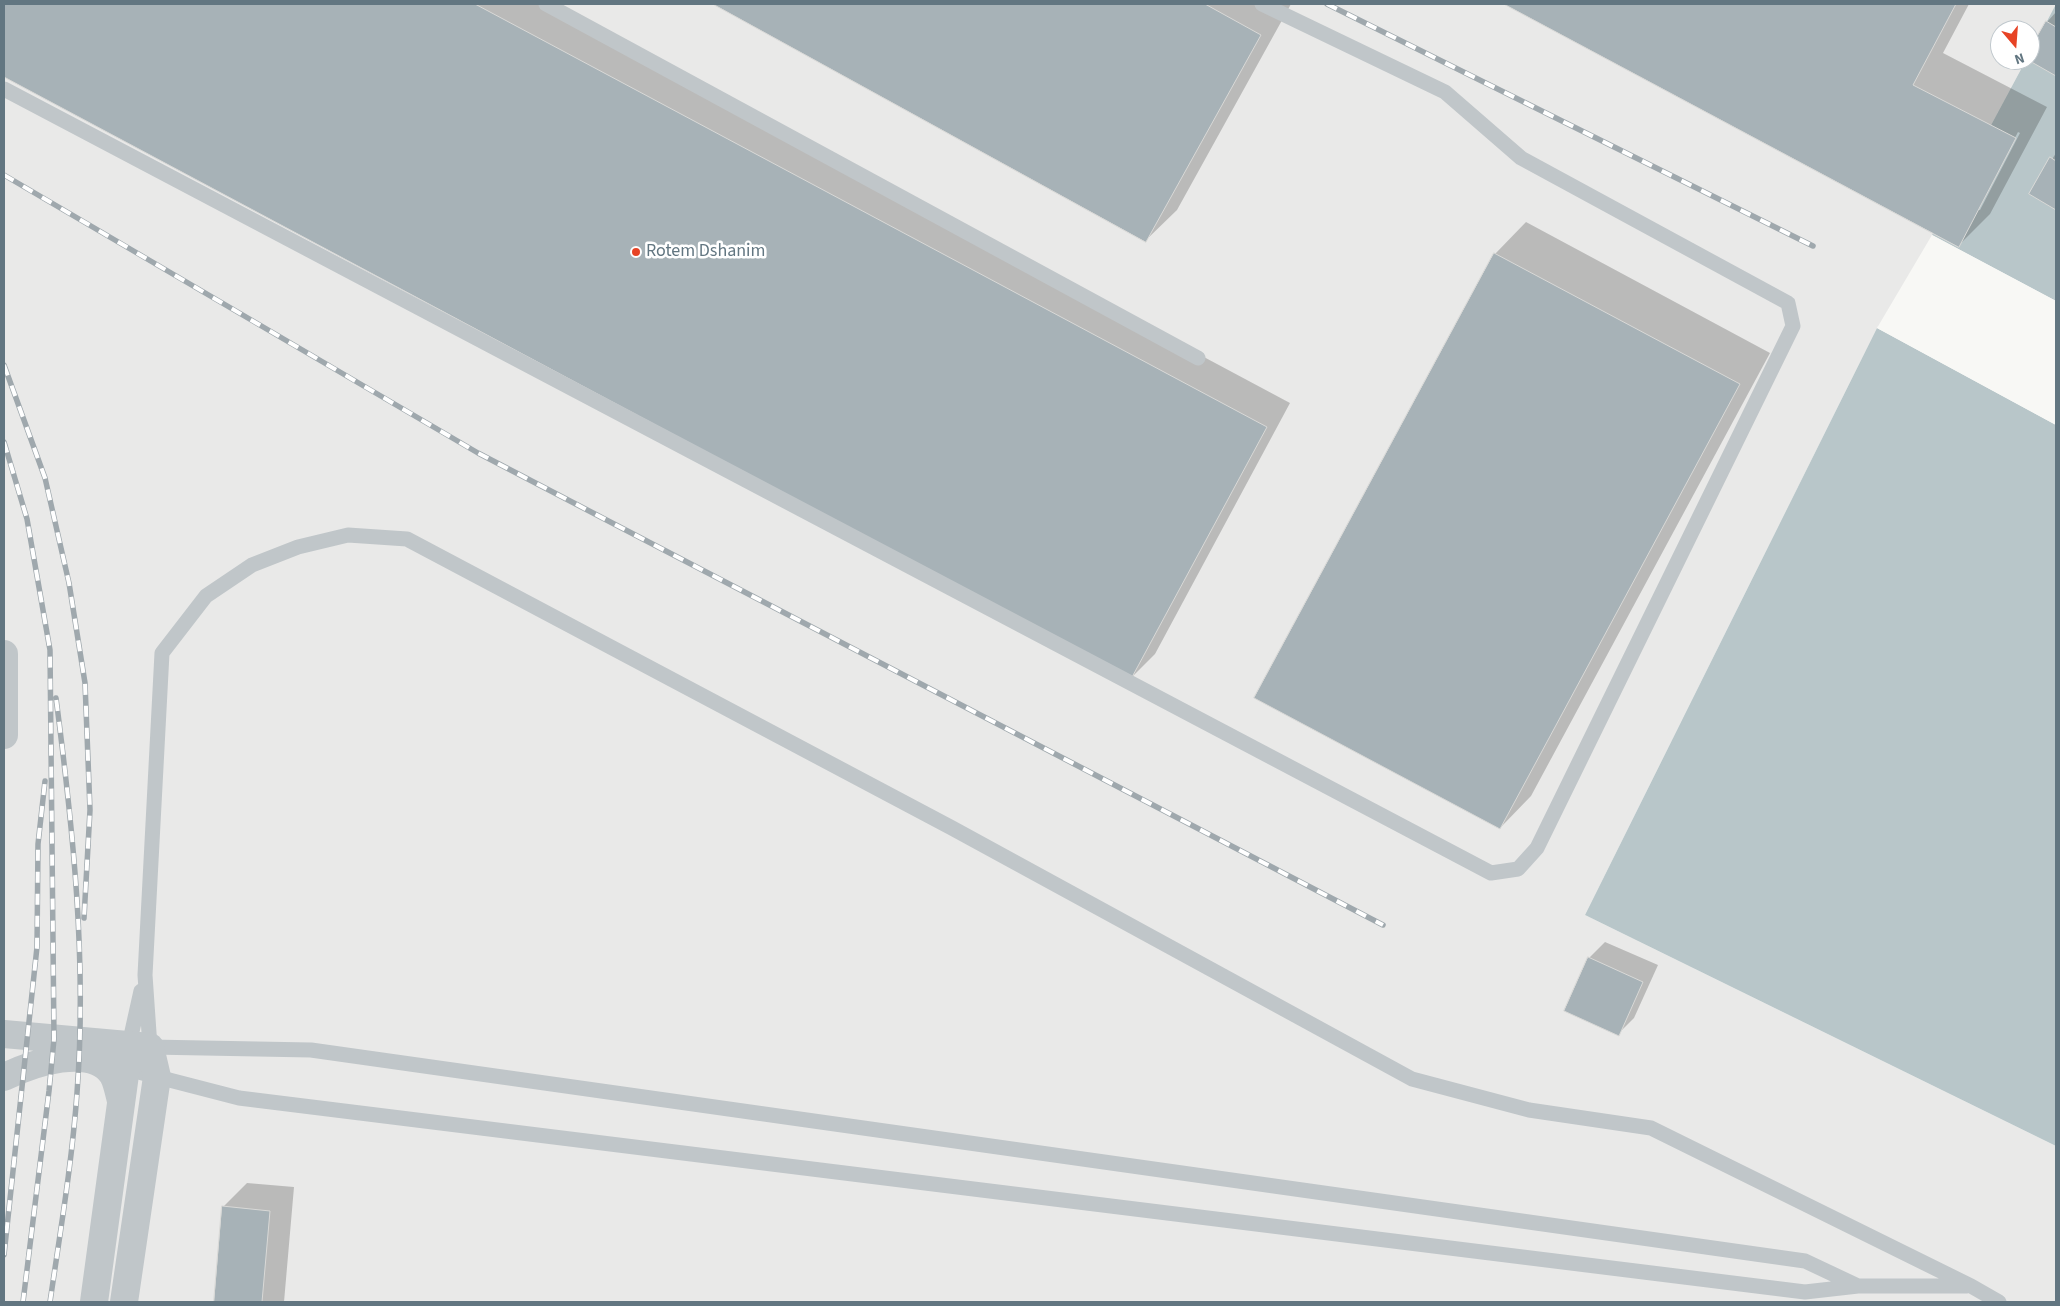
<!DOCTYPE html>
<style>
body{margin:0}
#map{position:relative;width:2060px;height:1306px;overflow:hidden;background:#f8f8f5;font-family:"Source Sans 3",sans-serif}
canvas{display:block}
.frame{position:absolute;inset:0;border:5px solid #627681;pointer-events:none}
.north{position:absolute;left:1990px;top:20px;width:50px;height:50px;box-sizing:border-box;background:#fff;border:1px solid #c0c8cd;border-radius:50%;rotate:162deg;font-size:14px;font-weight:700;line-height:20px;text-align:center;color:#627681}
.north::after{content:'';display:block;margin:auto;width:18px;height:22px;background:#e74325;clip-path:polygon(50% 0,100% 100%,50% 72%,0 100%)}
</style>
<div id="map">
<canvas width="2060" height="1306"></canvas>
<div class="frame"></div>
<div class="north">N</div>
</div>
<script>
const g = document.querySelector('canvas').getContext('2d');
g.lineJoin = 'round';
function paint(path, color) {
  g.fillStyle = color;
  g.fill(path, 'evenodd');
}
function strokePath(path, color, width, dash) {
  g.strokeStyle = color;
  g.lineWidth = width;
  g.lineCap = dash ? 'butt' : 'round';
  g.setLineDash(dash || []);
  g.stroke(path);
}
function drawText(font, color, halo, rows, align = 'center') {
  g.font = font + ' "Source Sans 3",sans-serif';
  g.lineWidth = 5;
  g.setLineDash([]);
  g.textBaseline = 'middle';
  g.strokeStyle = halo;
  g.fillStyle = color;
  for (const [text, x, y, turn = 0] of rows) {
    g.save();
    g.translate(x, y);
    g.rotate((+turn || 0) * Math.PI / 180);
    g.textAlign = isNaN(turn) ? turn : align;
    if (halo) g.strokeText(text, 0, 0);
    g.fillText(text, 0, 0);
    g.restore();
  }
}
paint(new Path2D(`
 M4,4H2056L2030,52V30H2000V60H2026L1932,235L1877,328L1585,915L2056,1146V1302H4Z`), '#e9e9e8');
paint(new Path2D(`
 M2056,4V301L1932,235L2026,60H2030V53Z
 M1877,328L2056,425V1146L1585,915Z`), '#b8c6c9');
paint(new Path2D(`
 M1932,235L2056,301V303L1931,238Z
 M1878,326L2056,422V425L1877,328Z`), '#f8f8f5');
paint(new Path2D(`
 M4,4H543L1290,403L1155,654L1131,678L4,76Z
 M715,4H1291L1177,210L1145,241Z
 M1507,4H1969L1943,53L2047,107L1990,214L1959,245ZM2018,132L2020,133L1980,210H1977Z
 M2056,12V75L2030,59L2047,22Z
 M2056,153V208L2031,194Z
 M1526,222L1770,353L1531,796L1500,828L1495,254Z
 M1605,942L1658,965L1634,1018L1618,1034L1589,958Z
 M247,1183L294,1187L284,1302H215L223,1207Z`), '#0003');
const building = new Path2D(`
 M4,4H475L1267,427L1131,679L4,77Z
 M713,4H1205L1261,35L1146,242Z
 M1504,4H1956L1913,85L2016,138L1959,247Z
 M2046,21L2056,27V76L2028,60L2030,49Z
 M2050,157L2056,161V210L2029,194Z
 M1494,253L1740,384L1500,829L1254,698Z
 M1588,957L1643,982L1619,1036L1564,1011Z
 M222,1206L270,1211L262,1302H214Z`);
paint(building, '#a7b2b7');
strokePath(building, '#d9d9d7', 1);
strokePath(new Path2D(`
 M546,4L1198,358
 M4,89L1491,873L1518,869L1537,848L1793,326L1788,303L1521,158L1445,92L1262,4
 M129,1045L141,991
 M119,1067L239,1098L1805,1292L1858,1286H1967
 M1858,1286L1805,1261L311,1050L150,1047L145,975L162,653L206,596L252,565L298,547L348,535L407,539L952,828L1412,1079L1529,1110L1651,1128L1971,1286L1999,1302`), '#c0c6c9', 15);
strokePath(new Path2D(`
 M4,654V735
 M4,1034L150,1047L157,1077L124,1302
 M4,1077C31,1064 92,1042 113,1075C117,1082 119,1093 121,1101
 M94,1302L129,1045`), '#c0c6c9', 28);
const rail = new Path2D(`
 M1327,4L1813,246
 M4,175L478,453L1383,925
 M4,365L45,478L69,583L85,683L90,810L84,918
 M4,442L27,519L50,650L54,1039L49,1091L23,1302
 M4,1255L37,947L38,844L45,781
 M50,1302C60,1233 72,1163 77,1093C87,960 73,829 56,698`);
strokePath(rail, '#9fa8ad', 5.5);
strokePath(rail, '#fff', 4, [11]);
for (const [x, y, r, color] of [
 [636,252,5,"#e74325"]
]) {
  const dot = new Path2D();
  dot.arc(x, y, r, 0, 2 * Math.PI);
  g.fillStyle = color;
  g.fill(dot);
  strokePath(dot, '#fff', 2);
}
drawText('18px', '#627681', '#fff', [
 ["Rotem Dshanim",646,252]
], 'left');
</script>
